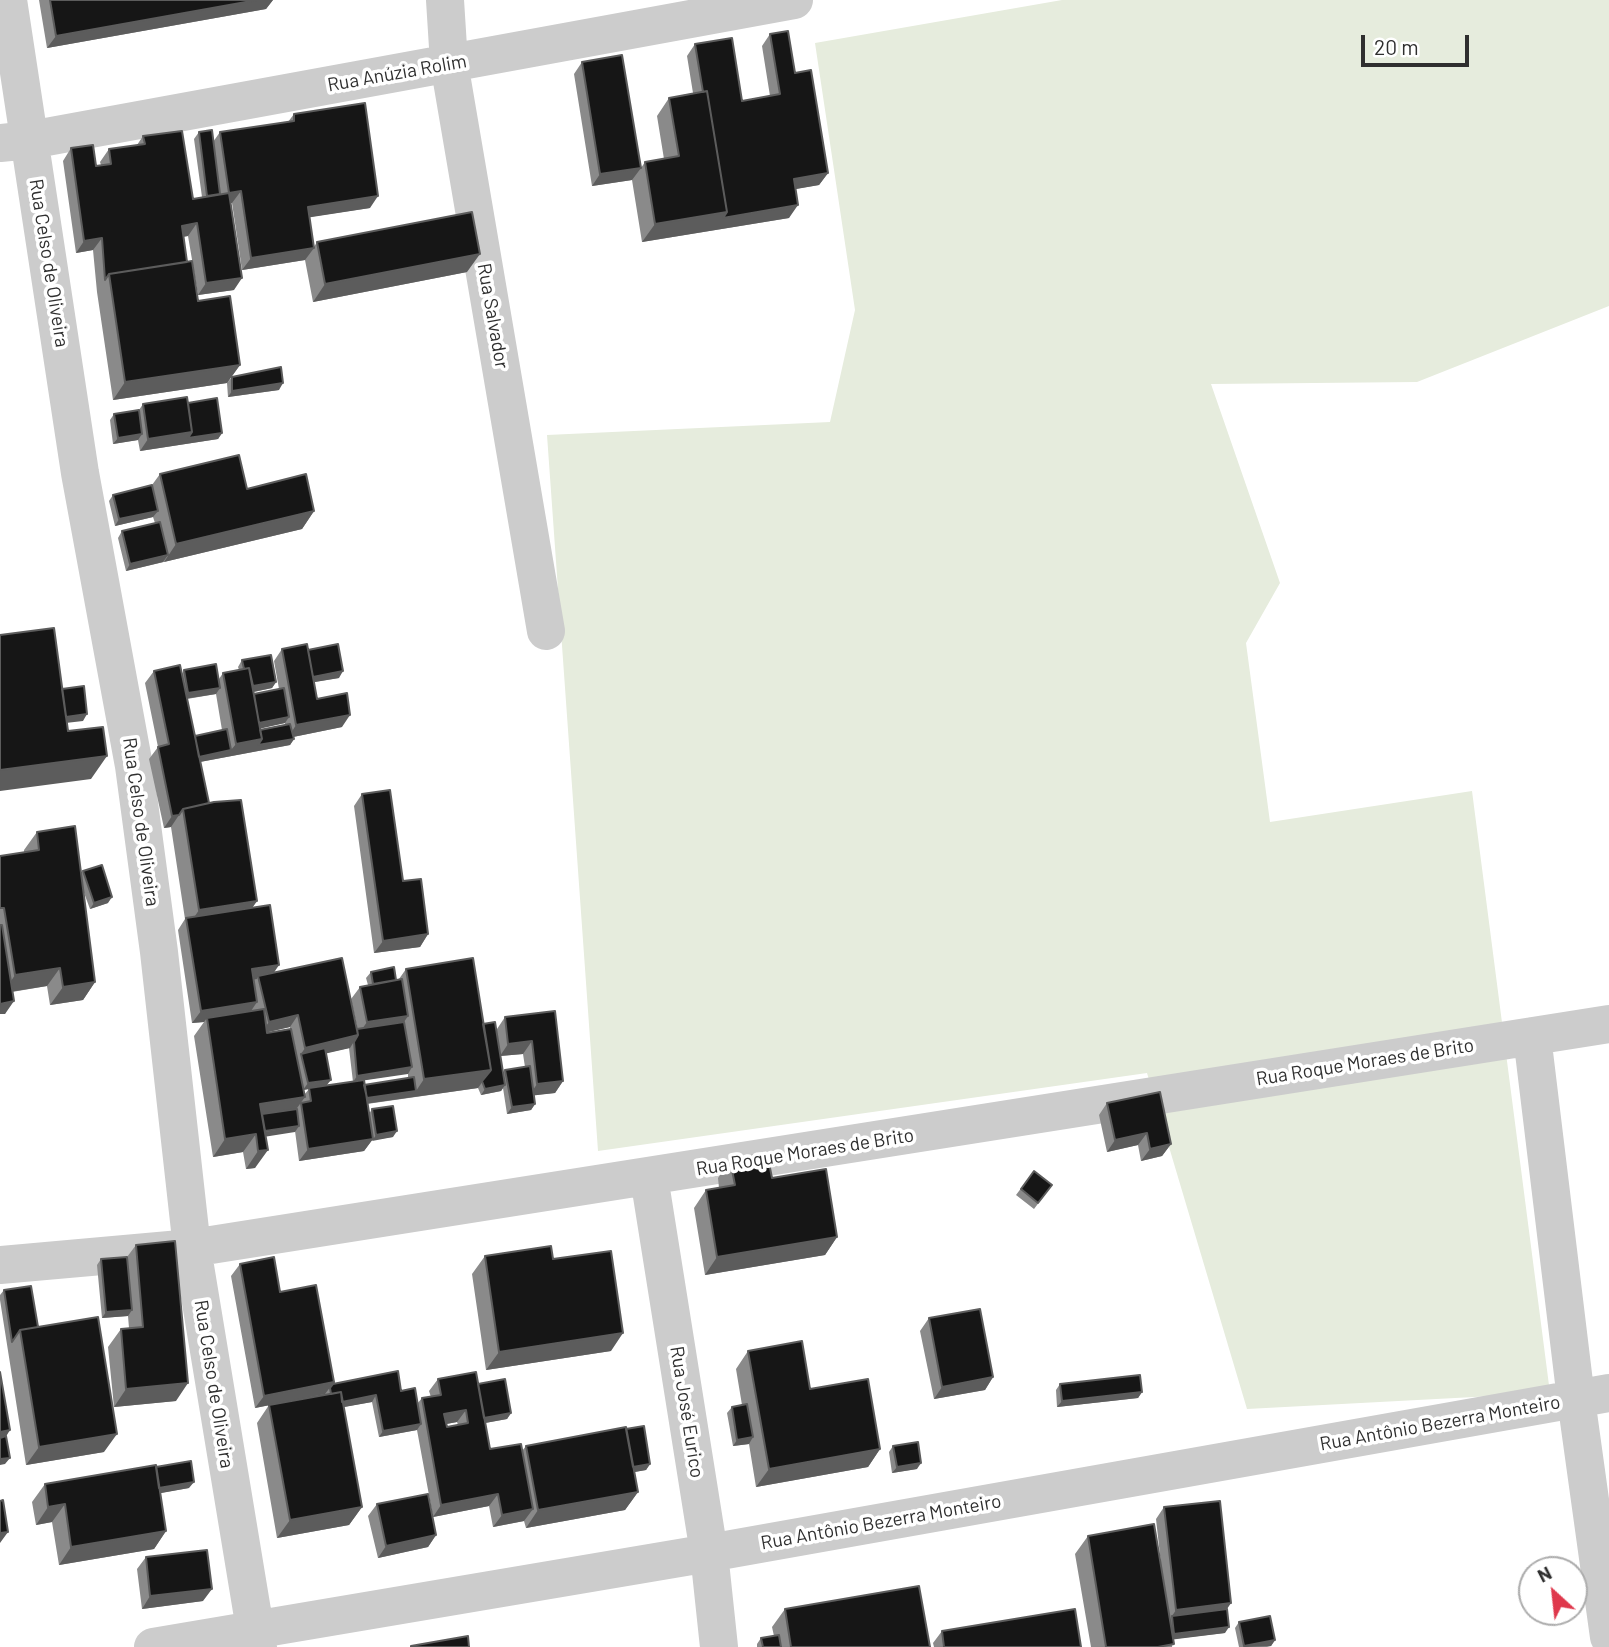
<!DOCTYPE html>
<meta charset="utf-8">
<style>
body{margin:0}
#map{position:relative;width:1609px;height:1647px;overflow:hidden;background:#fff;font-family:Barlow,sans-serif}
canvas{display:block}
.north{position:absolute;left:1518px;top:1556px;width:70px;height:70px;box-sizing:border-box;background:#fff;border:2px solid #acacac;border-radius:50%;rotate:333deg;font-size:19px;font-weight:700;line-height:28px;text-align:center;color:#2f2f2f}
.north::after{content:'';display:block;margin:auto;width:24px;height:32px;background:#df384c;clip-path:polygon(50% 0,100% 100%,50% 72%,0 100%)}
.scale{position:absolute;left:1361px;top:35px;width:108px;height:32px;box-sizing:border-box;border:4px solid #2f2f2f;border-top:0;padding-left:9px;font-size:21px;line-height:24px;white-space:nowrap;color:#2f2f2f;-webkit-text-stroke:5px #fff;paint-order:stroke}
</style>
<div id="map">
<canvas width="1609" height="1647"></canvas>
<div class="north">N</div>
<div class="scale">20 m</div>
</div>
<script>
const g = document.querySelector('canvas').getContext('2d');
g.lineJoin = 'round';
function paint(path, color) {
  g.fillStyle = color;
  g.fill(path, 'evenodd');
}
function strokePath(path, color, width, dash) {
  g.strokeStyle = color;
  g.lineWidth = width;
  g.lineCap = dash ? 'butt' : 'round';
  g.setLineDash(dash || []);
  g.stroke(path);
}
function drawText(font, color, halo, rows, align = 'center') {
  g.font = font + ' Barlow,sans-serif';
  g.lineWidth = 7;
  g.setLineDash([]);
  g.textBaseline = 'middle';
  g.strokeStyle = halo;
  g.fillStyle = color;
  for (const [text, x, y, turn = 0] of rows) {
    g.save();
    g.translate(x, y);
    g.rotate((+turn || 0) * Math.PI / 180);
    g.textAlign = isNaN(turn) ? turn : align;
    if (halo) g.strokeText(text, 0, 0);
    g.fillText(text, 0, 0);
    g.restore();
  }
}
paint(new Path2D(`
 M1062,0H1609V306L1417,382L1211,384L1280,583L1246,643L1270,822L1472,791L1550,1393L1247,1409L1147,1073L598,1151L547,435L830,422L855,310L815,43Z`), '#e6ecdd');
strokePath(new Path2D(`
 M8,0L80,473L134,766L159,952L192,1248L258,1647
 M445,0L449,63L546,631
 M0,143L30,140L794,0
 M1532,1036L1576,1399L1609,1637
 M649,1177L709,1553L719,1647
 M0,1265L192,1248L1609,1024
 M153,1647L709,1553L1609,1393`), '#ccc', 38);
paint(new Path2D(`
 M39,0H273L266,9L47,48Z
 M770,34L795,73L828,173L819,185L795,189L789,218L642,242L632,180L592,186L574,74L582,62L641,168L645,162L664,159L657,116L669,98L693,93L687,56L695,44L742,101L770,96L762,46Z
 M294,114L370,208L309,217L314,247L317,242L467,272L313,302L305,260L242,270L232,203H231L234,290L198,295L188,236L183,237L187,262L198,301L240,365L227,383L113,400L97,292L93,250L76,253L63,161L71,148L96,166L101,165L100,162L109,149L137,145L143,136L193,199L202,197L194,139L199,132L213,142L220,132L288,122Z
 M232,377L279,390L228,397L227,383Z
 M188,403L222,433L218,439L140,451L138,440L113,444L110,420L114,414L139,410L143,404Z
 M160,474L247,489L314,511L302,529L126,571L118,538L122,531L155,523L153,517L115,526L109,501L113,495L152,485Z
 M282,649L308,650L339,678L314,682L317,699L342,727L293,737L294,739L290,745L200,762L209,803L257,901L252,908L273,973L357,1027L351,999L360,987L368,985L366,978L371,972L396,980L399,979L406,969L483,1024L497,1029L505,1017L555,1011L563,1081L555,1093L534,1095L535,1104L531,1110L507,1114L503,1088L501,1091L481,1095L478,1088L367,1104L369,1114L372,1109L393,1137L372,1140L364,1151L299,1161L295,1131L266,1136L255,1168L246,1169L243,1152L213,1157L194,1036L204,1022L192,1023L178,930L185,919L171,827L164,828L149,759L158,747L145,683L154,671L182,674L184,670L219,679L223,673L239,670L238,667L242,660L276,682L272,688L254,692V694L279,689L274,661ZM216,694L222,730L195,736L187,699ZM285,723V725L260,730V728ZM290,1027V1029L267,1033V1032ZM349,1048L353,1082L327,1085L326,1053ZM523,1054L525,1067L505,1070L503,1073L500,1056ZM408,1073V1078L364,1085V1080ZM309,1089L304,1095L303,1090Z
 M362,794L428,934L420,947L374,953L354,806Z
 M37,832L81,874L83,871L108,903L90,909L83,890L95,982L83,1000L50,1005L47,986L12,992L5,1014H0V856L24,852V850Z
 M1107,1103L1171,1144L1162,1156L1141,1161L1138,1145L1107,1152L1099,1115Z
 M730,1160L772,1178L837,1237L825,1255L705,1275L694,1208L706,1190L719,1188L718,1178Z
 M1034,1171L1052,1185L1034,1209L1016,1195Z
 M136,1245L176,1401L114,1407L108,1347L121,1329L129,1328L128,1316L102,1318L97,1265L101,1259L127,1257Z
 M485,1256L553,1259L611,1351L486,1370L472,1274Z
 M240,1264L333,1384L401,1391L417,1404L422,1398L431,1397L429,1391L438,1379L478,1384L511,1413L507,1419L485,1423L490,1449L522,1451L526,1446L626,1429L650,1464L646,1470L634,1472L638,1492L625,1510L526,1528L524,1521L493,1527L489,1506L433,1517L417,1430L379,1437L372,1402L343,1407L362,1507L349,1525L277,1538L257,1423L269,1405L325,1394L255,1408L231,1276ZM457,1422L458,1425L447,1427L446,1424Z
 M4,1290L38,1327L104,1452L26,1465L0,1300V1295Z
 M929,1318L993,1377L985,1390L934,1399L920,1331Z
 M748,1351L810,1389L880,1449L868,1467L756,1487L749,1444L733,1446L727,1413L732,1407L742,1405L736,1369Z
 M1060,1384L1142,1392L1138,1398L1057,1407L1056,1390Z
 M893,1446L917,1469L892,1473L889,1452Z
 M156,1467L189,1488L160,1493L166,1531L154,1549L59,1565L52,1522L36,1525L32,1502L45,1484Z
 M377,1504L436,1535L428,1547L378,1558L368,1516Z
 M1164,1507L1227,1609L1225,1633L1173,1639L1172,1647H1091L1075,1554L1088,1536L1162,1573L1156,1519Z
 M146,1557L203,1601L142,1609L137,1569Z
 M785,1609L930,1647H757V1644L761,1638L774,1636L772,1627Z
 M1239,1622L1275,1640L1271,1646L1267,1647H1239L1235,1628Z
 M942,1631L1081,1647H934L933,1643Z`), '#8a8a8a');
paint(new Path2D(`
 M257,0H273L266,9L47,48L56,36Z
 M641,168L632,180L592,186L600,174Z
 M828,173L819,185L785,191L794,179Z
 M241,191L232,203L221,205L229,193Z
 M378,196L370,208L299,219L308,207Z
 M798,205L789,218L642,242L655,224L727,212Z
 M197,223L188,236L173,238L182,226Z
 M102,238L93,250L76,253L84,241Z
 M314,248L305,260L242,270L251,258Z
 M480,254L467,272L313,302L325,284Z
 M242,278L234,290L198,295L206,283Z
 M240,365L227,383L113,400L125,382Z
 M283,383L279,390L228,397L232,391Z
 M192,432L222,433L218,439L140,451L148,439Z
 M142,434L138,440L113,444L118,438Z
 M158,511L153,517L115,526L119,519Z
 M314,511L302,529L164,562L176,544Z
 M168,555L163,562L126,571L130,564Z
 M343,671L339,678L303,684L308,678Z
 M276,682L272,688L243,694L247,687Z
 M220,688L216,694L184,699L188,693Z
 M87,714L83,721L48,725L52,719Z
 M350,715L342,727L288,738L296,725Z
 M289,717L285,723L250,731L254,724Z
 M262,739H294L290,745L189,764L194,758L231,750L236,744Z
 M107,756L91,779L0,791V770Z
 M179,815L171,827L164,828L172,816Z
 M112,897L108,903L90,909L94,903Z
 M257,901L244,919L187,928L199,910Z
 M428,934L420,947L374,953L383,941Z
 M279,965L271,977L258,976L257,979L244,981L252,969Z
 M60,968L47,986L3,993L15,975Z
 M95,982L83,1000L50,1005L63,987Z
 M14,1001L5,1014H0V1004Z
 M257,1002L249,1014L207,1018L204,1022L192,1023L201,1011Z
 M298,1015L290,1027L260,1034L269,1022Z
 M408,1016L400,1028L358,1035L367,1022Z
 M358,1035L350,1048L302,1059L301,1054L305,1048Z
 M532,1041L523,1054L500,1056L508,1044Z
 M412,1067L408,1074L353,1082L357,1076Z
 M491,1070L478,1088L357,1105L361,1099L416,1091L424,1079Z
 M331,1080L326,1086L303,1090L308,1083Z
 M563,1081L555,1093L529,1096L537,1084Z
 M505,1085L501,1091L481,1095L485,1089Z
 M305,1097L292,1115L253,1121L260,1104Z
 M535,1104L531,1110L507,1114L512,1107Z
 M299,1126L295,1132L257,1138L256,1134L243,1152L213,1157L225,1139Z
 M397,1131L393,1137L372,1141L376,1135Z
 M1147,1133L1138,1145L1107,1152L1115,1140Z
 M373,1139L364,1151L299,1161L308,1149Z
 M1171,1144L1162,1156L1141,1161L1150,1149Z
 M268,1150L255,1168L246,1169L258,1151Z
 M837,1237L825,1255L705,1275L717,1257Z
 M132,1310L128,1316L102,1318L106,1312Z
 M623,1333L611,1351L486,1370L499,1352Z
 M993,1377L985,1390L934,1399L942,1387Z
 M334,1382L325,1394L255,1408L264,1396Z
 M188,1383L176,1401L114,1407L126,1389Z
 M1142,1392L1138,1398L1057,1407L1062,1401Z
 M376,1395L372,1402L328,1410L332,1404Z
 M466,1410L457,1422L436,1426L444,1414Z
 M511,1413L507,1419L474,1425L479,1419Z
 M421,1424L417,1430L379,1437L383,1431Z
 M10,1430L2,1443H0V1432Z
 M117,1434L104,1452L26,1465L39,1447Z
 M753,1437L749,1444L733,1446L737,1440Z
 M880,1449L868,1467L756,1487L769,1469Z
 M10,1458L5,1464L0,1465V1459Z
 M921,1463L917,1469L892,1473L897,1467Z
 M650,1464L646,1470L618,1475L623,1469Z
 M194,1482L189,1488L145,1496L150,1489Z
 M638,1492L625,1510L526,1528L538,1510Z
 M498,1494L489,1506L433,1517L441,1505Z
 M65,1504L52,1522L36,1525L48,1507Z
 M362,1507L349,1525L277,1538L290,1520Z
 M533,1509L524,1521L493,1527L502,1515Z
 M166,1531L154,1549L59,1565L71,1547Z
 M8,1532L0,1543V1533Z
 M436,1535L428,1547L378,1558L386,1546Z
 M212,1589L203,1601L142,1609L150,1596Z
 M1231,1603L1223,1615L1172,1616L1176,1610Z
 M1229,1627L1225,1633L1169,1640L1174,1634Z
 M1275,1640L1271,1646L1244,1647V1646Z`), '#5c5c5c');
const building = new Path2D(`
 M50,0H257L56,36Z
 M788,31L795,73L811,70L828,173L794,179L798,205L723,218L727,212L707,91L703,92L695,44L732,38L742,101L780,94L770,34Z
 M622,55L641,168L600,174L582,62Z
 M707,91L727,212L655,224L645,162L679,156L669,98Z
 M365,103L378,196L308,207L314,248L251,258L241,191L229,193L242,278L206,283L197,223L182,226L187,262L109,274L105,280L102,238L84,241L71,148L93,145L96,166L111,164L109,149L145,144L143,136L182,131L193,199L229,193L220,132L294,121V114Z
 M212,130L220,194L207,196L199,132Z
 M472,212L480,254L325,284L317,242Z
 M192,261L198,301L230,296L240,365L125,382L109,274Z
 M281,367L283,383L232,391V377Z
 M187,397L192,432L148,439L143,404Z
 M217,398L222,433L188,438L192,432L188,403Z
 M139,410L142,434L118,438L114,414Z
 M239,455L247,489L306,474L314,511L176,544L160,474Z
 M152,485L158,511L119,519L113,495Z
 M160,522L168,555L130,564L122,531Z
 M54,628L68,731L103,727L107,756L0,770V635Z
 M307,644L317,699L347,693L350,715L296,725L282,649Z
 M338,644L343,671L313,677L308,650Z
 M271,655L276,682L253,686L249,668L244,669L242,660Z
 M216,664L220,688L188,693L184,670Z
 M180,665L209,803L183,809L179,815L172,816L158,747L169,744L154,671Z
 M249,668L262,739L236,744L223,673Z
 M84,686L87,714L66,717L62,689Z
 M284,688L289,717L259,723L254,694Z
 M290,724L294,739L258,745L262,739L260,730Z
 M227,729L231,750L199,757L195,736Z
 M390,790L403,881L421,879L428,934L383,941L362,794Z
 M241,800L257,901L199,910L183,809L214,802Z
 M75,826L95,982L63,987L60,968L15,975L4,908H0V856L39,850L37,832Z
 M102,865L112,897L94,903L83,871Z
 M270,905L279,965L252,969L257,1002L201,1011L186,918Z
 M0,925H2L14,1001L0,1004Z
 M342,958L358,1035L305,1048L298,1015L269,1022L258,976Z
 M473,958L491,1070L424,1079L406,969Z
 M394,967L396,980L373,984L371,972Z
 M402,979L408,1016L367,1022L360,987Z
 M264,1009L267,1033L291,1029L305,1097L260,1104L268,1150L258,1151L256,1134L225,1139L207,1018Z
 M555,1011L563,1081L537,1084L532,1041L508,1044L505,1017Z
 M404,1022L412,1067L357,1076L354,1042L358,1035L357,1029Z
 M495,1022L505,1085L485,1089L482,1081L491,1070L483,1024Z
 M325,1048L331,1080L308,1083L301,1054Z
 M530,1066L535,1104L512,1107L505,1070Z
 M414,1077L416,1091L367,1098L364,1085Z
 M364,1080L373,1139L308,1149L301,1103L311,1101L309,1088Z
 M1160,1092L1171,1144L1150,1149L1147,1133L1115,1140L1107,1103Z
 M393,1106L397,1131L376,1135L372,1109Z
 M297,1109L299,1126L265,1131L262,1114Z
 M767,1153L772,1178L826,1169L837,1237L717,1257L706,1190L735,1185L730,1160Z
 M1034,1171L1052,1185L1038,1203L1021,1189Z
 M175,1241L188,1383L126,1389L121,1329L143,1327L136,1245Z
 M551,1246L553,1259L611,1251L623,1333L499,1352L485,1256Z
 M127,1257L132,1310L106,1312L101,1259Z
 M274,1257L280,1292L316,1285L334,1382L264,1396L240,1264Z
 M31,1286L38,1327L20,1330L12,1342L4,1290Z
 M980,1309L993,1377L942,1387L929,1318Z
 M98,1317L117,1434L39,1447L20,1330Z
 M802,1341L810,1389L868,1379L880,1449L769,1469L748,1351Z
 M398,1371L401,1391L415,1388L421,1424L383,1431L376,1395L342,1402L341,1392L331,1394L330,1388L333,1384Z
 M0,1372L10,1430L0,1432Z
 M476,1372L490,1449L521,1444L533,1509L502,1515L498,1494L441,1505L422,1398L441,1395L438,1379ZM466,1410L468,1423L447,1427L444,1414Z
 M1140,1375L1142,1392L1062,1401L1060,1384Z
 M505,1379L511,1413L484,1418L478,1384Z
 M341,1392L362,1507L290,1520L269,1405Z
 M747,1404L753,1437L737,1440L732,1407Z
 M644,1426L650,1464L633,1467L626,1429Z
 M626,1427L638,1492L538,1510L526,1446Z
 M6,1436L10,1458L0,1459V1438Z
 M918,1442L921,1463L897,1467L893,1446Z
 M191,1461L194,1482L159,1488L156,1467Z
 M156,1465L166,1531L71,1547L65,1504L48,1507L45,1484Z
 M428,1494L436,1535L386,1546L377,1504Z
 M3,1500L8,1532L0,1533V1501Z
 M1220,1501L1231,1603L1176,1610L1164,1507Z
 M1154,1524L1174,1644L1158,1647H1106L1088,1536Z
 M207,1550L212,1589L150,1596L146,1557Z
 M919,1586L930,1647H791L785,1609Z
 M1075,1609L1081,1647H944L942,1631Z
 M1227,1609L1229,1627L1174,1634L1172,1616Z
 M1270,1616L1275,1640L1244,1646L1239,1622Z
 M779,1635L781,1647H763L761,1638Z
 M468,1636L469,1647H411V1646Z`);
paint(building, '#161616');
strokePath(building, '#5c5c5c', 2);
drawText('19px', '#2f2f2f', '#fff', [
 ["Rua Anúzia Rolim",397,73,-10],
 ["Rua Celso de Oliveira",49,263,81],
 ["Rua Salvador",493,316,80],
 ["Rua Celso de Oliveira",141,822,82],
 ["Rua Roque Moraes de Brito",1365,1062,-9],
 ["Rua Roque Moraes de Brito",805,1152,-9],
 ["Rua Celso de Oliveira",214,1384,81],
 ["Rua José Eurico",687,1412,81],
 ["Rua Antônio Bezerra Monteiro",1440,1423,-10],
 ["Rua Antônio Bezerra Monteiro",881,1522,-10]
]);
</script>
